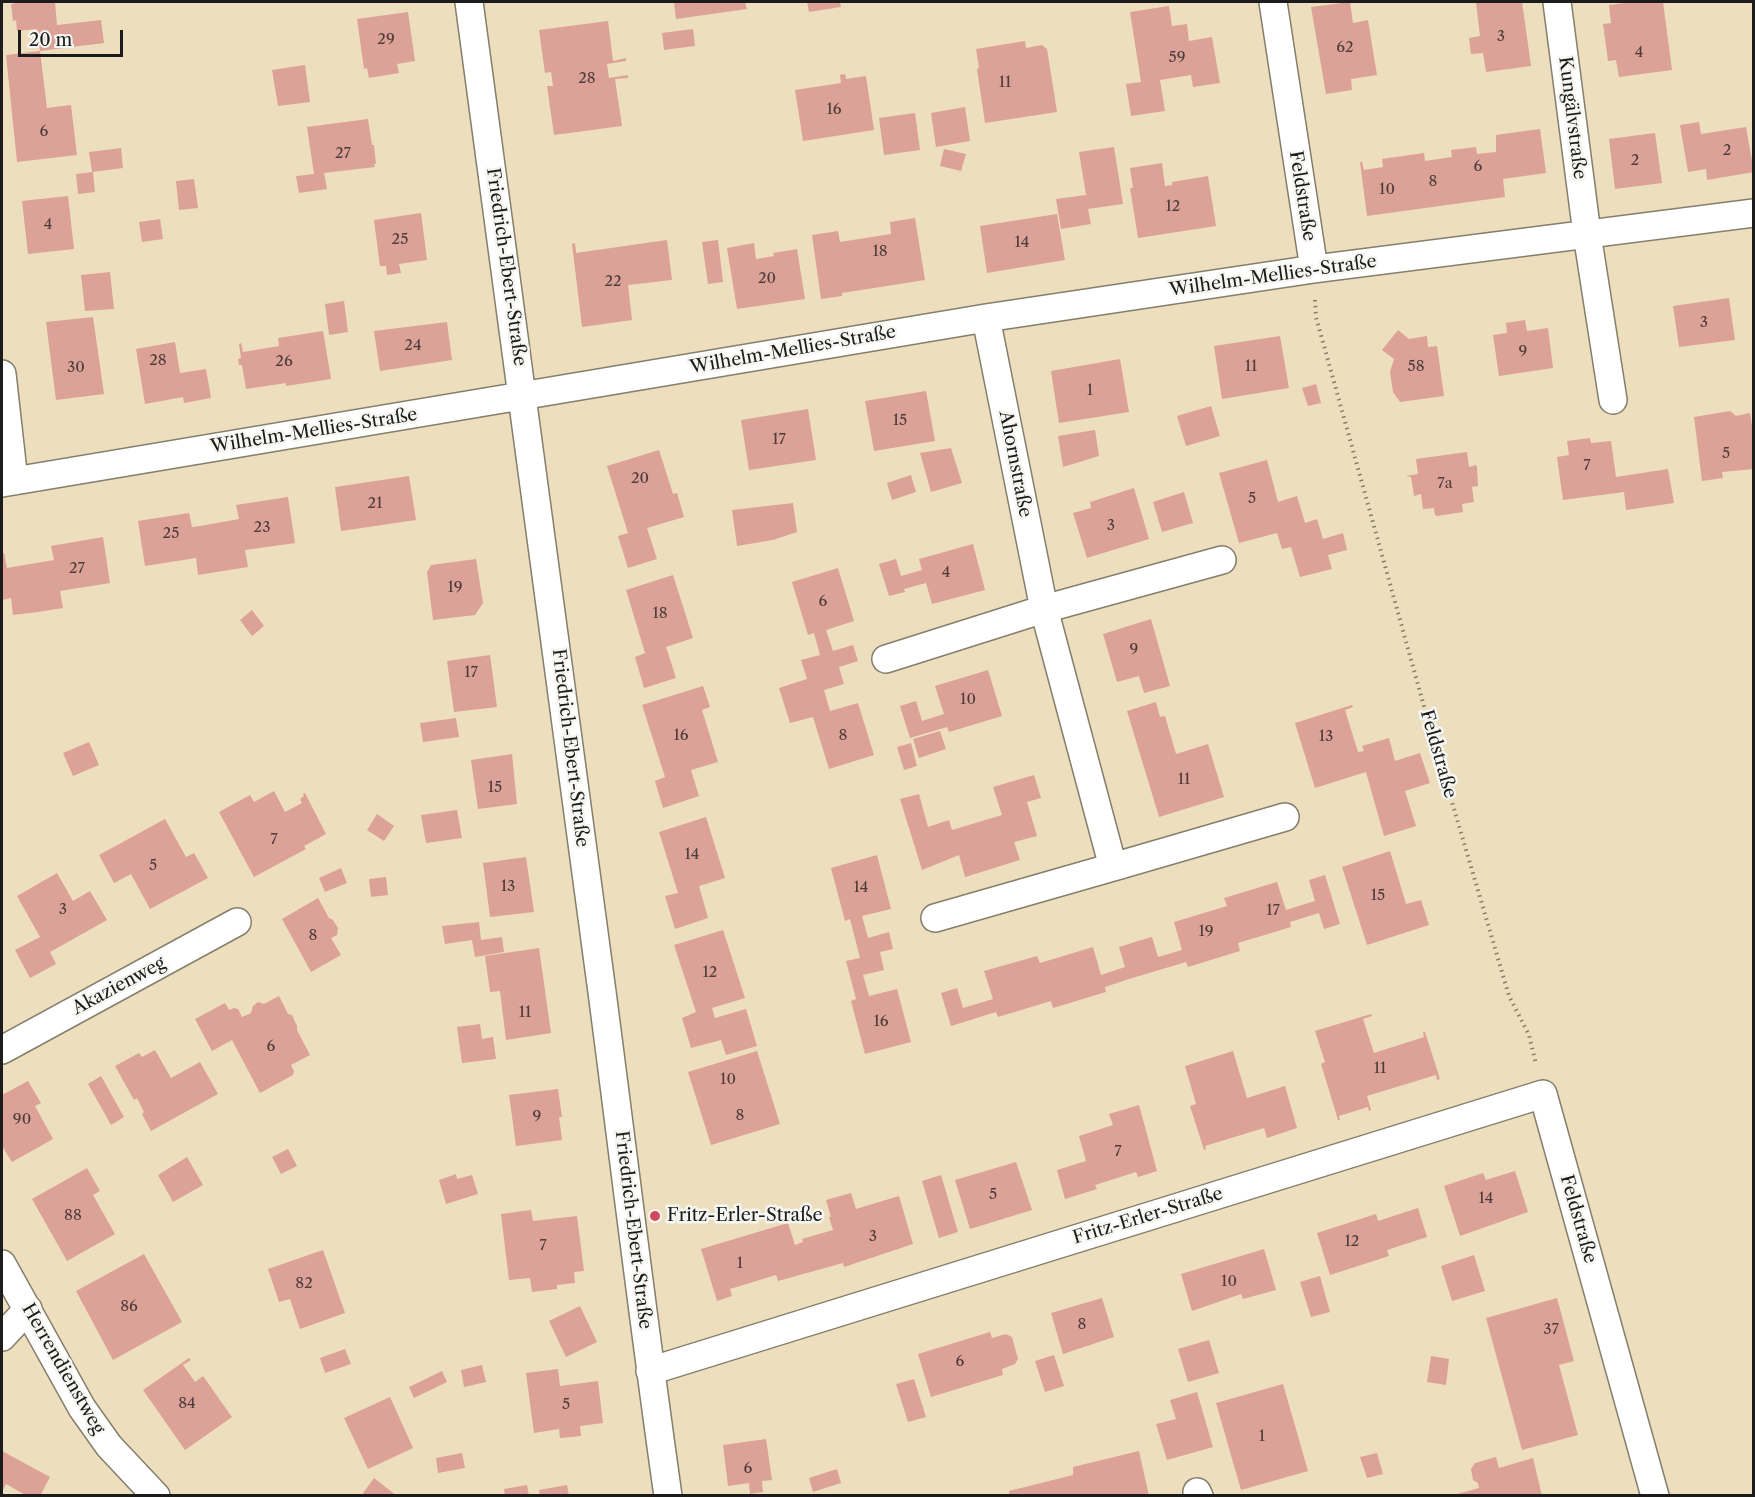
<!DOCTYPE html>
<meta charset="utf-8">
<style>
body{margin:0}
#map{position:relative;width:1755px;height:1497px;overflow:hidden;background:#eddfbd;font-family:"Libre Caslon Text",serif}
canvas{display:block}
.frame{position:absolute;inset:0;border:3px solid #1c1c1c;pointer-events:none}
.scale{position:absolute;left:18px;top:30px;width:105px;height:27px;box-sizing:border-box;border:3px solid #1c1c1c;border-top:0;padding-left:8px;font-size:18px;line-height:21px;white-space:nowrap;color:#1c1c1c;-webkit-text-stroke:4px #f6f6f2;paint-order:stroke}
</style>
<div id="map">
<canvas width="1755" height="1497"></canvas>
<div class="frame"></div>
<div class="scale">20 m</div>
</div>
<script>
const g = document.querySelector('canvas').getContext('2d');
g.lineJoin = 'round';
function paint(path, color) {
  g.fillStyle = color;
  g.fill(path, 'evenodd');
}
function strokePath(path, color, width, dash) {
  g.strokeStyle = color;
  g.lineWidth = width;
  g.lineCap = dash ? 'butt' : 'round';
  g.setLineDash(dash || []);
  g.stroke(path);
}
function drawText(font, color, halo, rows, align = 'center') {
  g.font = font + ' "Libre Caslon Text",serif';
  g.lineWidth = 5;
  g.setLineDash([]);
  g.textBaseline = 'middle';
  g.strokeStyle = halo;
  g.fillStyle = color;
  for (const [text, x, y, turn = 0] of rows) {
    g.save();
    g.translate(x, y);
    g.rotate((+turn || 0) * Math.PI / 180);
    g.textAlign = isNaN(turn) ? turn : align;
    if (halo) g.strokeText(text, 0, 0);
    g.fillText(text, 0, 0);
    g.restore();
  }
}
paint(new Path2D(`
 M14,2H55L57,25L101,20L104,43L40,51L47,108L71,105L77,155L17,162L6,55L40,51L37,29L17,31L16,20L13,21L11,4H14Z
 M674,2H745L747,9L676,19Z
 M807,2H840L841,7L809,12Z
 M1350,2L1353,23L1368,20L1377,75L1351,79L1352,90L1326,94L1311,7Z
 M1476,2H1522L1531,66L1486,72L1483,53L1471,54L1469,38L1480,36Z
 M1634,2H1663L1672,70L1619,77L1616,60L1608,61L1603,24L1611,23L1609,5Z
 M1169,6L1172,26L1187,24L1189,41L1212,37L1220,83L1193,87L1191,75L1160,80L1165,111L1131,116L1126,84L1141,82L1130,12Z
 M408,12L415,61L397,64L399,73L369,78L367,68L364,69L357,19Z
 M608,21L613,61L626,58V61L607,64L609,78L628,75V78L615,79L622,126L554,135L547,86H553L551,72L545,73L539,30Z
 M693,29L695,46L664,50L662,33Z
 M1025,41L1026,48L1042,45L1047,49L1057,112L985,123L977,69L979,68L976,49Z
 M305,65L310,102L278,106L272,70Z
 M845,74L846,79L866,76L874,130L803,141L795,90L841,83L840,75Z
 M965,107L970,141L936,147L931,113Z
 M915,113L920,150L884,155L879,118Z
 M368,119L372,145H374L376,164H374L375,167L324,173L327,189L299,193L296,176L314,174L307,127Z
 M1699,122L1701,134L1746,127L1754,172L1707,180L1706,169L1688,172L1680,125Z
 M1540,129L1546,173L1503,179L1505,197L1367,216L1360,162H1362L1364,170L1383,167L1382,159L1424,153L1425,161L1452,157L1451,150L1476,147L1477,154L1496,152V135Z
 M1655,133L1662,183L1615,189L1609,139Z
 M1114,147L1123,204L1088,209L1091,224L1061,229L1056,199L1086,195L1079,152Z
 M121,148L123,168L92,172L89,152Z
 M944,149L966,154L961,171L940,166Z
 M1162,163L1165,186L1172,185V182L1208,176L1216,226L1138,238L1130,188H1133L1130,168Z
 M93,172L95,192L78,194L76,174Z
 M194,179L198,208L179,210L176,181Z
 M68,196L74,249L28,254L22,201Z
 M421,213L427,260L399,264L401,273L387,275L386,266H380L374,220Z
 M1057,214L1065,260L987,273L980,226Z
 M915,218L925,280L842,293V296L821,299L812,235L838,231L840,242L891,234L890,222Z
 M160,219L163,239L142,242L139,222Z
 M667,240L672,280L628,285L632,320L582,327L572,244L575,243L576,253Z
 M718,240L723,282L708,284L702,242Z
 M754,243L756,259L774,256L773,253L797,249L805,299L737,309L727,248Z
 M110,272L114,309L85,311L81,275Z
 M1729,298L1735,340L1679,347L1673,306Z
 M344,301L348,332L329,335L325,304Z
 M93,317L104,394L56,400L46,322Z
 M1525,320L1527,331L1548,328L1553,368L1499,376L1493,335L1507,333L1506,323Z
 M447,322L452,360L380,371L374,331Z
 M1398,330L1409,339L1427,336L1428,347L1437,346L1444,396L1400,402L1393,392L1390,372L1394,359L1382,350Z
 M323,331L331,379L286,386V383L246,389L242,365H239L238,359L241,358L239,344L241,343L243,352L279,346L278,338Z
 M1280,336L1289,388L1222,399L1214,346Z
 M175,342L180,373L206,369L211,398L184,403L183,397L145,404L136,349Z
 M1120,359L1129,412L1059,423L1051,371Z
 M1316,384L1321,403L1308,406L1302,388Z
 M926,391L935,441L874,451L865,401Z
 M1211,406L1220,436L1186,446L1177,416Z
 M808,409L816,460L749,470L741,420Z
 M1730,411L1736,416L1750,413L1754,439V469L1722,472L1723,478L1702,481L1694,417Z
 M1095,430L1099,456L1063,467L1058,436Z
 M1590,438L1591,443L1611,441L1616,477L1668,469L1674,503L1626,510L1624,492L1563,500L1557,457L1569,455L1567,441Z
 M951,448L962,483L931,492L920,453Z
 M659,450L673,494L677,493L684,517L647,528L657,559L628,568L618,536L628,533L607,466Z
 M1467,452L1469,467L1476,465L1477,467L1478,486L1472,487L1474,502L1462,504L1463,512L1437,516L1435,515L1434,508L1423,509L1421,494L1414,496L1411,477L1406,476L1418,474L1416,459Z
 M1267,460L1278,502L1297,496L1305,523L1317,519L1323,539L1343,533L1347,550L1328,555L1332,569L1300,577L1291,547L1282,549L1277,533L1239,543L1219,473Z
 M911,475L916,492L892,500L887,483Z
 M409,476L416,520L341,531L335,487Z
 M1134,488L1149,539L1087,558L1073,513L1091,508L1090,502Z
 M1184,492L1193,523L1162,532L1153,502Z
 M288,497L295,543L245,550L248,567L198,575L196,558L145,566L138,521L189,513L192,527L200,526L239,519L236,505Z
 M793,503L797,532L773,540L737,546L732,510Z
 M103,537L110,583L60,591L63,608L38,612L13,615L11,598L2,600V554L4,553L7,568L54,560L51,546Z
 M973,544L985,590L932,604L926,583L904,589L905,592L889,596L879,564L896,559L901,576L922,570L919,559Z
 M476,559L483,603L475,615L433,620L427,572L431,565Z
 M838,568L854,621L826,630L833,651L853,645L858,661L839,667L844,684L824,690L830,711L858,703L874,755L829,769L813,717L790,723L779,688L807,679L801,660L820,655L814,633L808,635L792,582Z
 M673,575L693,638L666,647L676,678L644,688L635,657L645,653L626,590Z
 M252,610L264,626L252,636L240,620Z
 M1151,619L1170,686L1144,693L1139,676L1117,682L1103,634Z
 M490,655L497,707L454,712L447,661Z
 M988,670L1002,716L949,732L947,727L910,738L900,706L916,701L922,721L944,714L935,686Z
 M703,686L710,707L702,710L718,762L691,770L699,796L663,808L655,781L665,777L642,705Z
 M1156,702L1160,717L1165,716L1176,754L1208,744L1224,797L1159,817L1127,711Z
 M1352,705L1353,707L1345,710L1358,752L1364,751L1362,746L1389,738L1395,761L1420,753L1430,783L1405,791L1416,826L1384,836L1366,772L1315,788L1295,723Z
 M456,718L459,737L423,742L420,723Z
 M940,731L946,749L919,758L913,739Z
 M89,742L99,765L73,776L63,753Z
 M911,743L917,766L904,770L897,747Z
 M512,754L517,804L478,809L471,760Z
 M1034,775L1041,798L1027,802L1037,836L1014,842L1020,860L965,877L959,855L922,870L900,799L919,794L928,827L949,820L952,830L1002,815L993,787Z
 M274,791L285,812L302,803L300,799L304,796L303,794L305,793L326,834L304,846L306,849L254,877L219,812L250,795L254,802Z
 M457,810L462,838L426,843L421,815Z
 M377,814L394,826L384,841L367,830Z
 M706,817L725,878L699,886L708,918L675,929L665,896L678,893L659,832Z
 M165,819L186,857L194,853L208,878L150,909L131,874L114,883L99,855Z
 M1390,851L1406,904L1421,900L1429,925L1367,945L1342,867Z
 M877,855L891,909L862,916L868,938L889,932L893,949L880,952L884,970L863,975L869,996L897,989L911,1042L865,1054L851,1001L856,999L846,961L860,958L850,919L845,921L831,868Z
 M526,857L534,912L490,917L483,863Z
 M341,868L347,883L325,892L319,878Z
 M57,873L73,901L90,891L107,920L50,952L56,964L30,978L15,950L40,937L17,896Z
 M1325,875L1340,924L1324,929L1319,913L1290,922L1291,927L1238,943L1240,951L1188,967L1186,962L1129,979L1105,987L1106,992L1053,1008L1051,1001L998,1017L996,1012L951,1026L941,993L957,988L963,1008L993,999L984,971L1037,956L1040,963L1093,947L1101,975L1125,967L1119,947L1135,942L1152,937L1158,957L1182,950L1174,922L1227,906L1224,898L1277,882L1286,910L1315,901L1309,880Z
 M386,877L388,895L371,897L369,879Z
 M318,898L329,918L333,920L338,928L337,935L331,938L341,955L311,972L282,919Z
 M479,922L481,940L502,937L504,952L475,957L472,940L445,944L442,926Z
 M723,930L745,998L712,1008L715,1018L746,1009L757,1046L726,1055L721,1040L691,1048L682,1018L696,1012L674,945Z
 M539,948L551,1033L506,1040L500,991L490,992L485,956Z
 M279,996L288,1014L292,1015L297,1026V1030L310,1055L291,1065L294,1071L293,1075L260,1093L232,1040L212,1051L195,1019L225,1003L229,1010L234,1008L238,1009L242,1017L251,1013L253,1006L258,1002L264,1004Z
 M1371,1014L1372,1016L1363,1019L1374,1053L1424,1037L1423,1032H1425L1440,1079L1437,1080L1436,1075L1367,1096L1371,1110L1369,1111L1368,1107L1339,1116L1340,1120H1338L1321,1064L1325,1062L1315,1031Z
 M480,1024L482,1039L493,1037L496,1059L462,1063L457,1027Z
 M155,1050L171,1078L200,1062L218,1094L151,1131L142,1114L144,1112L137,1098L134,1100L115,1066L139,1053L142,1057Z
 M757,1051L780,1124L711,1145L688,1072Z
 M1233,1051L1247,1098L1285,1086L1297,1128L1267,1138L1264,1128L1205,1146L1206,1149L1204,1150L1190,1106L1196,1104L1185,1066Z
 M101,1076L124,1117L111,1125L88,1084Z
 M28,1081L41,1103L35,1106L53,1139L12,1162L2,1146V1095Z
 M558,1089L562,1117H559L562,1140L516,1146L509,1095Z
 M1139,1105L1157,1171L1138,1177L1136,1172L1095,1185L1097,1189L1065,1199L1057,1170L1086,1161L1079,1136L1113,1125L1109,1114Z
 M288,1149L297,1166L281,1174L272,1157Z
 M187,1157L203,1185L173,1202L158,1175Z
 M1016,1162L1032,1210L970,1229L955,1180Z
 M87,1168L100,1191L93,1195L115,1234L67,1261L32,1199Z
 M1515,1171L1528,1212L1460,1236L1444,1186L1483,1173L1486,1180Z
 M456,1174L457,1179L472,1175L478,1194L446,1204L439,1180Z
 M941,1175L958,1232L939,1238L922,1181Z
 M851,1193L856,1209L899,1196L913,1244L844,1267L843,1263L778,1281L776,1275L730,1289L732,1296L717,1301L701,1249L788,1223L795,1245L803,1242L802,1239L833,1230L829,1217H831L826,1200Z
 M1418,1208L1427,1237L1387,1250L1389,1256L1330,1275L1317,1233L1376,1214L1378,1221Z
 M531,1210L533,1221L577,1216L584,1271L574,1272L575,1283L557,1285V1289L532,1292L530,1278L509,1280L501,1214Z
 M1264,1249L1276,1290L1243,1299L1241,1294L1192,1311L1181,1274Z
 M323,1250L345,1313L300,1329L290,1299L279,1302L268,1269Z
 M144,1254L182,1322L113,1360L76,1291Z
 M1474,1255L1485,1291L1452,1301L1441,1266Z
 M1320,1276L1330,1312L1311,1317L1300,1282Z
 M1102,1298L1114,1337L1063,1354L1051,1313Z
 M1557,1298L1574,1361L1559,1365L1578,1435L1522,1450L1486,1318Z
 M580,1306L597,1342L566,1357L549,1321Z
 M990,1332L992,1338L1006,1334L1012,1337L1018,1359L1015,1364L1002,1369L1003,1375L931,1397L918,1354Z
 M1209,1340L1219,1373L1188,1382L1178,1349Z
 M345,1349L351,1364L325,1373L320,1358Z
 M1054,1355L1064,1386L1045,1392L1035,1361Z
 M1431,1356L1449,1359L1446,1385L1427,1382Z
 M189,1358L191,1360L183,1365L195,1382L203,1376L232,1417L185,1450L143,1390Z
 M482,1365L486,1382L464,1387L461,1370Z
 M558,1369L560,1386L598,1381L603,1423L580,1426L581,1436L560,1438L559,1429L534,1433L526,1373Z
 M442,1371L447,1382L414,1398L409,1387Z
 M914,1379L926,1417L908,1422L896,1384Z
 M1283,1384L1308,1471L1241,1490L1216,1403Z
 M1197,1392L1213,1447L1167,1460L1156,1424L1176,1419L1170,1400Z
 M390,1397L413,1448L368,1469L344,1418Z
 M766,1439L772,1480L762,1481L763,1492L750,1494L749,1483L728,1486L723,1445Z
 M2,1451L50,1477L40,1496H27L6,1484L2,1492Z
 M1139,1451L1149,1496H1010L1009,1491L1073,1475V1467Z
 M462,1453L465,1468L438,1473L436,1458Z
 M1377,1453L1383,1474L1367,1478L1360,1457Z
 M1496,1457L1499,1468L1533,1458L1542,1496H1450L1479,1488L1478,1483L1473,1480L1471,1469L1475,1463Z
 M837,1469L841,1483L813,1492L809,1478Z
 M374,1478L397,1496H361Z
 M527,1485L529,1496H505L504,1489Z
 M567,1485L569,1496H540L539,1490Z`), '#dca197');
const minor = new Path2D(`
 M469,2C515,332 559,662 602,992C624,1160 644,1328 668,1496
 M1273,2L1314,269
 M1557,2L1587,234L1613,400
 M986,318L1044,609L1113,867L1285,817
 M2,374L14,481
 M2,483L986,318L1314,269L1754,213
 M886,659L1044,609L1222,560
 M935,918L1113,867
 M2,1050L237,922
 M2,1264L82,1408L109,1446L156,1496
 M2,1337L28,1309
 M650,1371L1543,1094L1655,1496
 M1197,1492L1199,1496`);
strokePath(minor, '#847e6c', 30);
strokePath(new Path2D(`
 M1315,300L1316,317L1425,710L1509,996L1529,1035L1536,1064`), '#847e6c', 4, [1.5, 4.5]);
strokePath(minor, '#fff', 27);
for (const [x, y, r, color] of [
 [655,1216,6,"#d1495b"]
]) {
  const dot = new Path2D();
  dot.arc(x, y, r, 0, 2 * Math.PI);
  g.fillStyle = color;
  g.fill(dot);
  strokePath(dot, '#f6f6f2', 2);
}
drawText('15px', '#4c3d3b', null, [
 ["3",1501,37],
 ["29",386,40],
 ["62",1345,48],
 ["4",1639,53],
 ["59",1177,58],
 ["28",587,79],
 ["11",1005,83],
 ["16",834,110],
 ["6",44,132],
 ["2",1727,151],
 ["27",343,154],
 ["2",1635,161],
 ["6",1478,167],
 ["8",1433,182],
 ["10",1387,190],
 ["12",1173,207],
 ["4",48,225],
 ["25",400,240],
 ["14",1022,243],
 ["18",880,252],
 ["20",767,279],
 ["22",613,282],
 ["3",1704,323],
 ["24",413,346],
 ["9",1523,352],
 ["28",158,361],
 ["26",284,362],
 ["11",1251,367],
 ["58",1416,367],
 ["30",76,368],
 ["1",1090,391],
 ["15",900,421],
 ["17",779,440],
 ["5",1726,454],
 ["7",1587,466],
 ["20",640,479],
 ["7a",1445,484],
 ["5",1252,499],
 ["21",375,504],
 ["3",1111,526],
 ["23",262,528],
 ["25",171,534],
 ["27",77,569],
 ["4",946,573],
 ["19",455,588],
 ["6",823,602],
 ["18",660,614],
 ["9",1134,650],
 ["17",471,673],
 ["10",968,700],
 ["16",681,736],
 ["8",843,736],
 ["13",1326,737],
 ["11",1184,780],
 ["15",495,788],
 ["7",274,840],
 ["14",692,855],
 ["5",153,866],
 ["13",508,887],
 ["14",861,888],
 ["15",1378,896],
 ["3",63,910],
 ["17",1273,911],
 ["19",1206,932],
 ["8",313,936],
 ["12",710,973],
 ["11",525,1013],
 ["16",881,1022],
 ["6",271,1047],
 ["11",1380,1069],
 ["10",728,1080],
 ["8",740,1116],
 ["9",537,1117],
 ["90",22,1120],
 ["7",1118,1152],
 ["5",993,1195],
 ["14",1486,1199],
 ["88",73,1216],
 ["3",873,1237],
 ["12",1352,1242],
 ["7",543,1246],
 ["1",740,1264],
 ["10",1229,1282],
 ["82",304,1284],
 ["86",129,1307],
 ["8",1082,1325],
 ["37",1551,1330],
 ["6",960,1362],
 ["84",187,1404],
 ["5",566,1405],
 ["1",1262,1437],
 ["6",748,1469]
]);
drawText('18px', '#1c1c1c', '#f6f6f2', [
 ["Kungälvstraße",1572,118,83],
 ["Feldstraße",1302,196,81],
 ["Friedrich-Ebert-Straße",506,267,82],
 ["Wilhelm-Mellies-Straße",1273,276,-8],
 ["Wilhelm-Mellies-Straße",793,350,-10],
 ["Wilhelm-Mellies-Straße",314,431,-9],
 ["Ahornstraße",1015,464,79],
 ["Friedrich-Ebert-Straße",570,748,83],
 ["Feldstraße",1438,754,74],
 ["Akazienweg",119,986,-28],
 ["Fritz-Erler-Straße",1148,1216,-17],
 ["Feldstraße",1578,1219,74],
 ["Friedrich-Ebert-Straße",633,1230,83],
 ["Herrendienstweg",63,1369,60]
]);
drawText('18px', '#1c1c1c', '#f6f6f2', [
 ["Fritz-Erler-Straße",667,1216]
], 'left');
</script>
